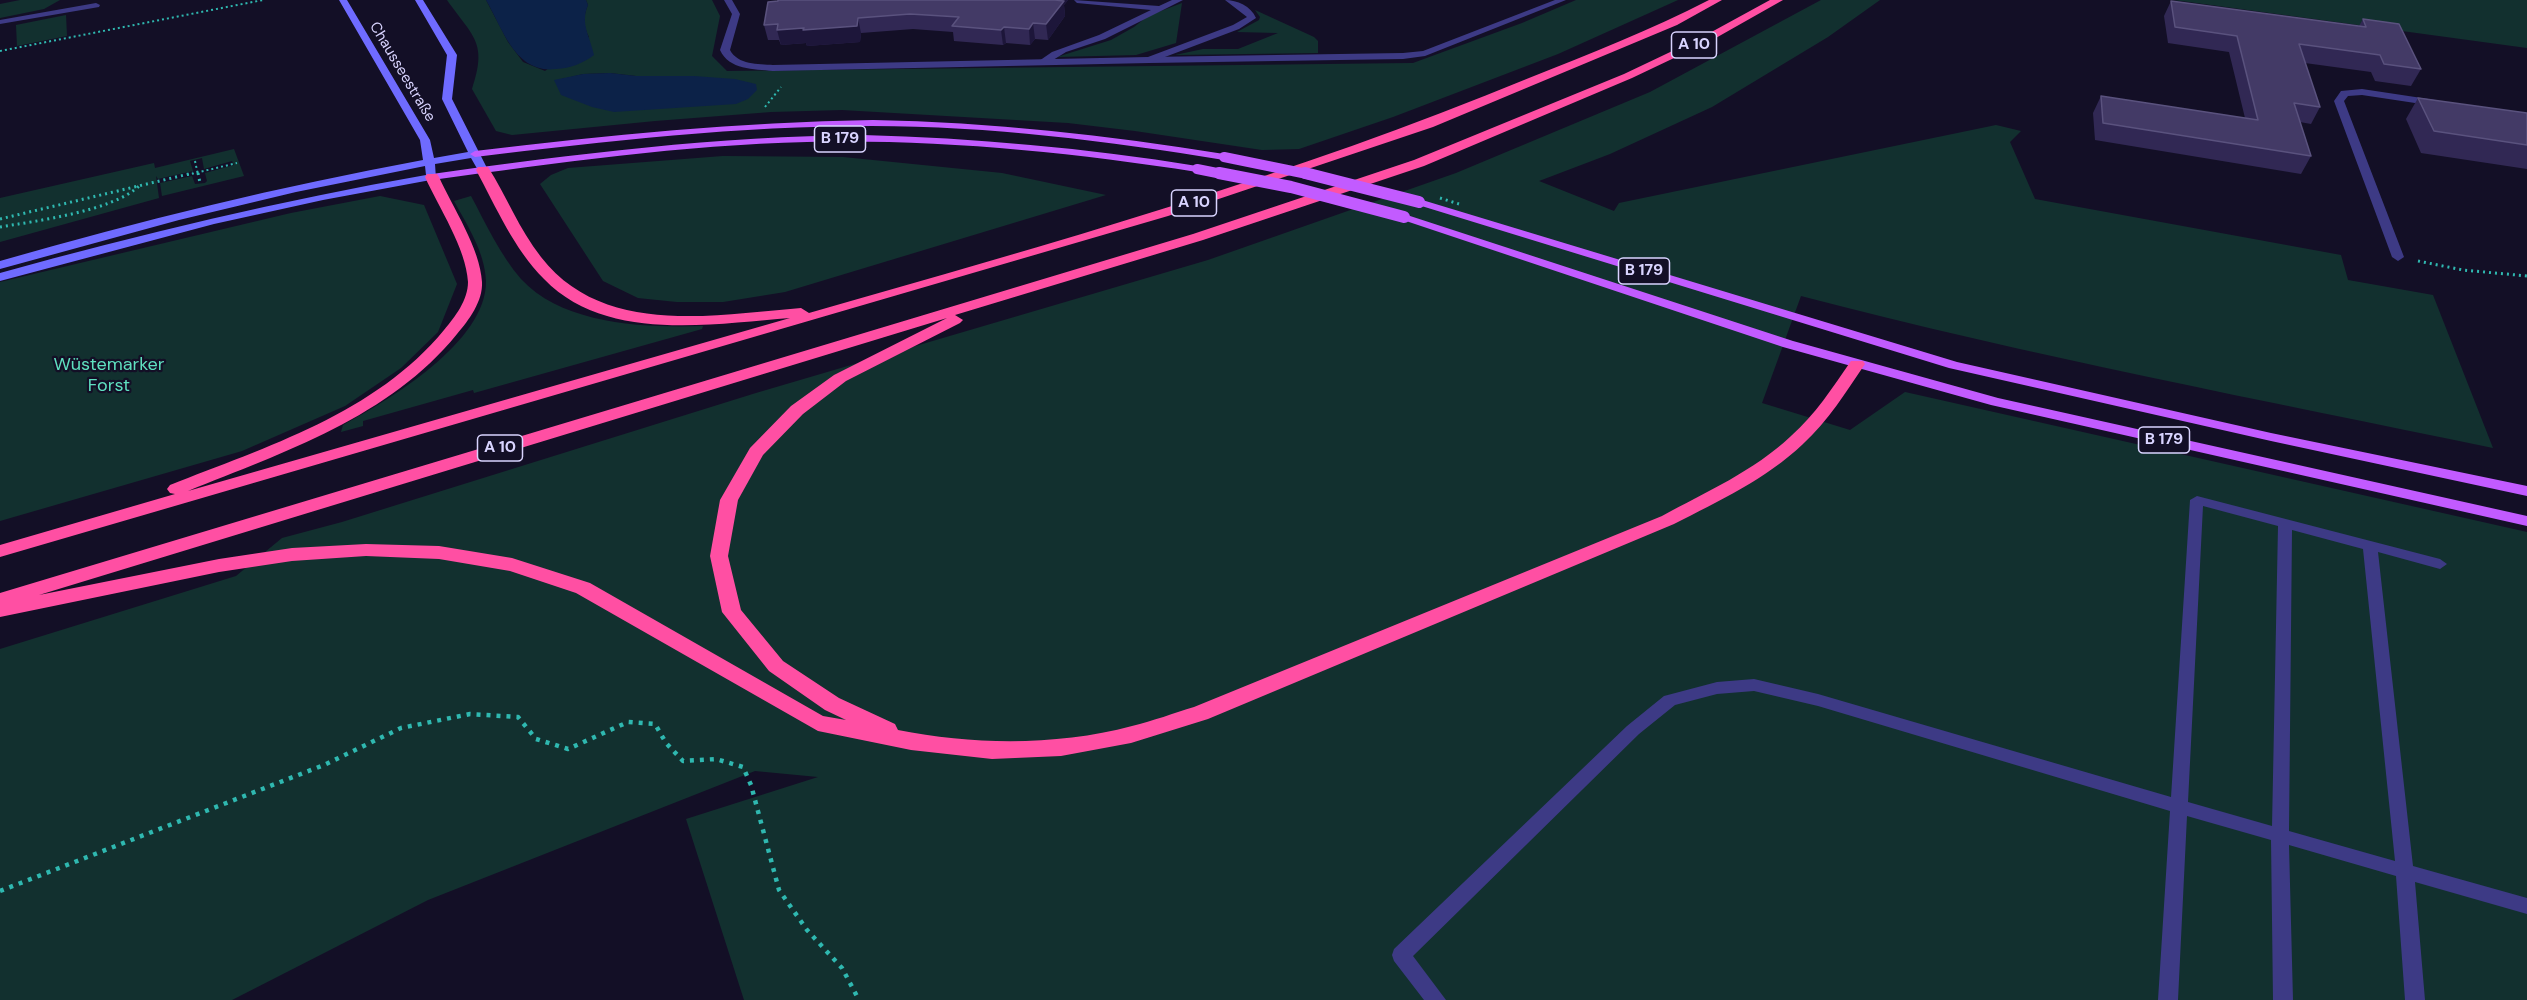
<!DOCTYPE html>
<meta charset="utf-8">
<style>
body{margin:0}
canvas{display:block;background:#130f26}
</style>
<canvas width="2527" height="1000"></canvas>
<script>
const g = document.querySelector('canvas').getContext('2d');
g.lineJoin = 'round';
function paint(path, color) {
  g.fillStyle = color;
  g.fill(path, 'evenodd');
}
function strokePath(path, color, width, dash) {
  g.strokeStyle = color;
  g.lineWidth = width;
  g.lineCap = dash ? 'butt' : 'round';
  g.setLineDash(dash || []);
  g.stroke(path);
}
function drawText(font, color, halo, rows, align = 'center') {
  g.font = font + ' "DM Sans",sans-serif';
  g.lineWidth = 4.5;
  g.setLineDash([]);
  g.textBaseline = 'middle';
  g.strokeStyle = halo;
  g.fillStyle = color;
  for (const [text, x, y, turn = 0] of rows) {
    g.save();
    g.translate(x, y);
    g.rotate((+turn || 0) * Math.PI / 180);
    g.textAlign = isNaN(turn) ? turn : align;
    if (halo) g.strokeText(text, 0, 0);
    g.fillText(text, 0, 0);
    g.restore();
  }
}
paint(new Path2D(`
 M20,0H60L44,9L0,18V4Z
 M447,0H486L508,42L523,62L545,71L589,37C583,25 583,17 588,5L586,0H712L720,16L712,56L727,71L1413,63L1522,23L1576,0H1678L1558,54L1393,117L1299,149L1262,150L1135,131L1068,123L842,110L771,112L655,121L512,135L496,131L472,89C488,42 473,37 447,0ZM610,73L636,76H694L554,81L583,74Z
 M1821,0H1880L1828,37L1712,107L1610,154L1539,181L1614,211L1619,203L1996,125L2021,131L2010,142L2035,199L2341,255L2348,280L2433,295L2493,448C2262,400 2030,356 1801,296L1762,403L1850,430L1905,392L2527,532V1000H744L686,819L818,777L755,771L428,900L232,1000H0V649L236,576L282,538L342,522L756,393L1208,260L1456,173L1650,92Z
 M2174,0H2527V48Z
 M1182,3L1176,43L1136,55L1057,57L1111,40L1134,27L1148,16Z
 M1255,10L1314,37L1318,41V53L1175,55L1203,49H1238L1278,33L1237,32L1259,20L1260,17Z
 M66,15L67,36L17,46L16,25Z
 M234,149L244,176L162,196L160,183L192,176L195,184L205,183L207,181L205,173L234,165L232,161L204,169L202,158L190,161L193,171L158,179L156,176L159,198L0,242V198L154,163L155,168Z
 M723,156L843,157L1002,173L1106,195L785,292L723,302H677L638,298L603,281L540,184L551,175L568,168Z
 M380,196L424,205L457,284L438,332L401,368L345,406L242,451L0,521V282L291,213Z
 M471,196C486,224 500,255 521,279C563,325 646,328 703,326L702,329L474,393L473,390L363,421V426L341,432L343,425C389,400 487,342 486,281C485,252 467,225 454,201Z`), '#12302f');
paint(new Path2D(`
 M486,0H586L588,5C580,24 590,36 594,55C582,64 571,68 556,69C515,74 503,29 486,0Z
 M610,73L636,76H694L735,79L756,84L757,90L748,99L736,104L614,112L592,107L561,95L554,80L583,74Z`), '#0c2248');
strokePath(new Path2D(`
 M0,51L263,0
 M765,107L781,87
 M195,161L198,175
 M187,175L237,163`), '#2fb8b0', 2, [2, 3]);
strokePath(new Path2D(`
 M198,173L200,183
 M0,219L193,173
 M0,227C36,221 113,211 139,186
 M2418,261L2463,270L2527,276`), '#2fb8b0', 3, [2, 4]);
strokePath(new Path2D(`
 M0,891L324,765L401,728L470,714L518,717L536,739L568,749L628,722L655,724L666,743L683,761L716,759L743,767L751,785L779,890L807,930L842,968L859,1000`), '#2fb8b0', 4.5, [4, 6]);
paint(new Path2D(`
 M1074,0L1159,6L1172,0H1183L1105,39L1066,52L1045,65H1039V61L1052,52L1099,35L1151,10L1077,3Z
 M1555,0H1566L1425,56L1403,59L1149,63L1145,60L1149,57L1403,53L1423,51Z
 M96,3L100,5L99,7L0,24V20Z
 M2197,496L2440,559L2447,564L2440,569L2378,552L2413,866L2527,898V914L2415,882L2425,1000H2405L2396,876L2289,845L2293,1000H2273L2271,840L2187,816L2178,1000H2158L2170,811L1818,706L1754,691L1717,694L1675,705L1639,734L1413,956L1446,1000H1424L1394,961L1392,955L1394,949L1627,726L1664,696L1717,682L1754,679L1818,694L2171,797L2190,500ZM2203,506L2278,526L2272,826L2188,802ZM2292,530L2363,549L2395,861L2289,831Z`), '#3d3a85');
paint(new Path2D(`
 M724,0H732L740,14L730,50C738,65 758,64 773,65L1148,57L1233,25L1247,17L1225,0C1237,0 1251,6 1256,18L1239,29L1149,63L773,71C754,69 729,70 720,50L732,14Z
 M2362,89L2435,100L2440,103L2435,106L2362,95L2348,96L2344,101L2404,257L2398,261L2392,257L2334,101L2341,91Z`), '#3d3a85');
paint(new Path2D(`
 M339,0H347L430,140L434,158L468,152L442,99L447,55L415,0H423L457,55L452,99L488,170L487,172H479L471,158L435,164L436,179L323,200L214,224L0,281V273C141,234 282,200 426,175L425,166L296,192L179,220L0,269V261C139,221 281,186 423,160L420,140Z`), '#6f6bff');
paint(new Path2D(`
 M873,120C991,122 1107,135 1224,154L1229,157L1224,160C1108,141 990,126 872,126C739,126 607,141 475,157L470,154L475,151C607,135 740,122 873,120Z
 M863,135C975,138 1086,148 1197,166L1202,169L1197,172C1068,152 938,139 807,142C682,145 557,163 432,180L427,177L432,174C575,154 718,136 863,135Z
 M1419,199L1957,362L2271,433L2527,486V496L2271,441L1949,368L1415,204L1413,202Z
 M1404,214L1793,341L1998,398L2527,516V526L1991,405L1783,347L1400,219V215Z`), '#c25bff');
paint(new Path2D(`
 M1709,0H1722L1677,25L1433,127L1168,216L0,557V545L175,494L170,493L167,489L170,485C266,447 376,413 444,330C455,317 468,300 468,282C466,248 439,208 425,177L427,174H437L439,177C453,208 480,248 482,282C483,301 469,320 457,334C390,417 284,452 188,491L790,318C711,324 606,343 544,279C514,249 496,207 476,170L478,167H488C507,197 519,229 541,257C603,337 714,315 801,308L809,313C1051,244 1295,175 1529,78C1589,54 1651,30 1709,0Z
 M1770,0H1783L1714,39L1632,78L1424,166L1203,240L955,315L963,320L960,323L846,381L803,414L763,455L738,500L728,556L741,610L783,661L839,698L895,724L898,730C974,745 1057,746 1132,726C1153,721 1174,713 1194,707L1662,516C1706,492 1754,471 1791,436C1815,415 1833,387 1851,361H1863L1865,364C1846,392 1828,421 1803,444C1766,479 1719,501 1674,524L1208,719L1131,743L1061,756L992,759L911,750L818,731L576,593L510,571L439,559L366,556L292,561L219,572L0,617V593L1193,234L1414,160L1624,74L1706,35ZM947,318L834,375L791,406L750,448L720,500L710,556L722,612L769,671L825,710L846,720L823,716L590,583L512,558L439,546L366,544L292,548L219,559L39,595Z`), '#ff4fa3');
strokePath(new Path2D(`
 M1440,198L1459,204`), '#2fb8b0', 3, [2, 4]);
strokePath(new Path2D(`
 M1224,157L1312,175
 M1197,169L1227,175`), '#c25bff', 10);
strokePath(new Path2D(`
 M1219,173L1291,187L1404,217
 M1305,173L1419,202`), '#c25bff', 12);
paint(new Path2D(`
 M778,0H1068L1064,5L1065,16L1048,40L1035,39L1030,45L1006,43L1003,45L954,41L953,32L913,29L861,33L860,42L807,46L806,43L781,45L779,40H768L764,25Z
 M2171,1L2359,26L2363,19L2421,69L2411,86L2375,81L2371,72L2305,63L2320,107L2311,124L2300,122L2311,156L2301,174L2095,140L2093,113L2101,96L2245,118L2229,52L2168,43L2164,16Z
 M2418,98L2527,113V169L2421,153L2406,119Z`), '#312854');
paint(new Path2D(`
 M1055,0H1068L1064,5L1065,16L1048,40L1046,24Z
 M858,18L861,33L860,42L807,46L806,43L781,45L777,30L804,28Z
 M1033,23L1035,39L1030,45L1029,29Z
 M1004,27L1006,43L1003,45L1001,30Z`), '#1d163a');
const building = new Path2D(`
 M778,0H1055L1064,1L1046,24L1033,23L1029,29L1004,27L1001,30L952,26L959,17L910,14L858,18L857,26L803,30L804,28L777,30L778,24L764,25L768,2L778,1Z
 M2171,1L2366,27L2363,19L2399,24L2421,69L2384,64L2380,55L2299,44L2320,107L2294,103L2311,156L2103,123L2101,96L2258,120L2237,36L2175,27Z
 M2418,98L2527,113V145L2434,131Z`);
paint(building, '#433a66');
strokePath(building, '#5a527e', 1.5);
drawText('15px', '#d9d4ff', '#130f26', [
 ["Chausseestraße",402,72,59]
]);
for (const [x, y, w] of [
 [1694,45,45],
 [840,139,51],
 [1194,203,45],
 [1644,271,51],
 [2164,440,51],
 [500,448,45]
]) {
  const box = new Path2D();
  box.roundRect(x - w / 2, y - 13, w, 26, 4.5);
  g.fillStyle = '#130f26';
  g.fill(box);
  strokePath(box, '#d9d4ff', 1.5);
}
drawText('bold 16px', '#d9d4ff', null, [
 ["A 10",1694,45],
 ["B 179",840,139],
 ["A 10",1194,203],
 ["B 179",1644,271],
 ["B 179",2164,440],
 ["A 10",500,448]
]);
drawText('18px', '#5fe0c0', '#130f26', [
 ["Wüstemarker",109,365],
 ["Forst",109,386]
]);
</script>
